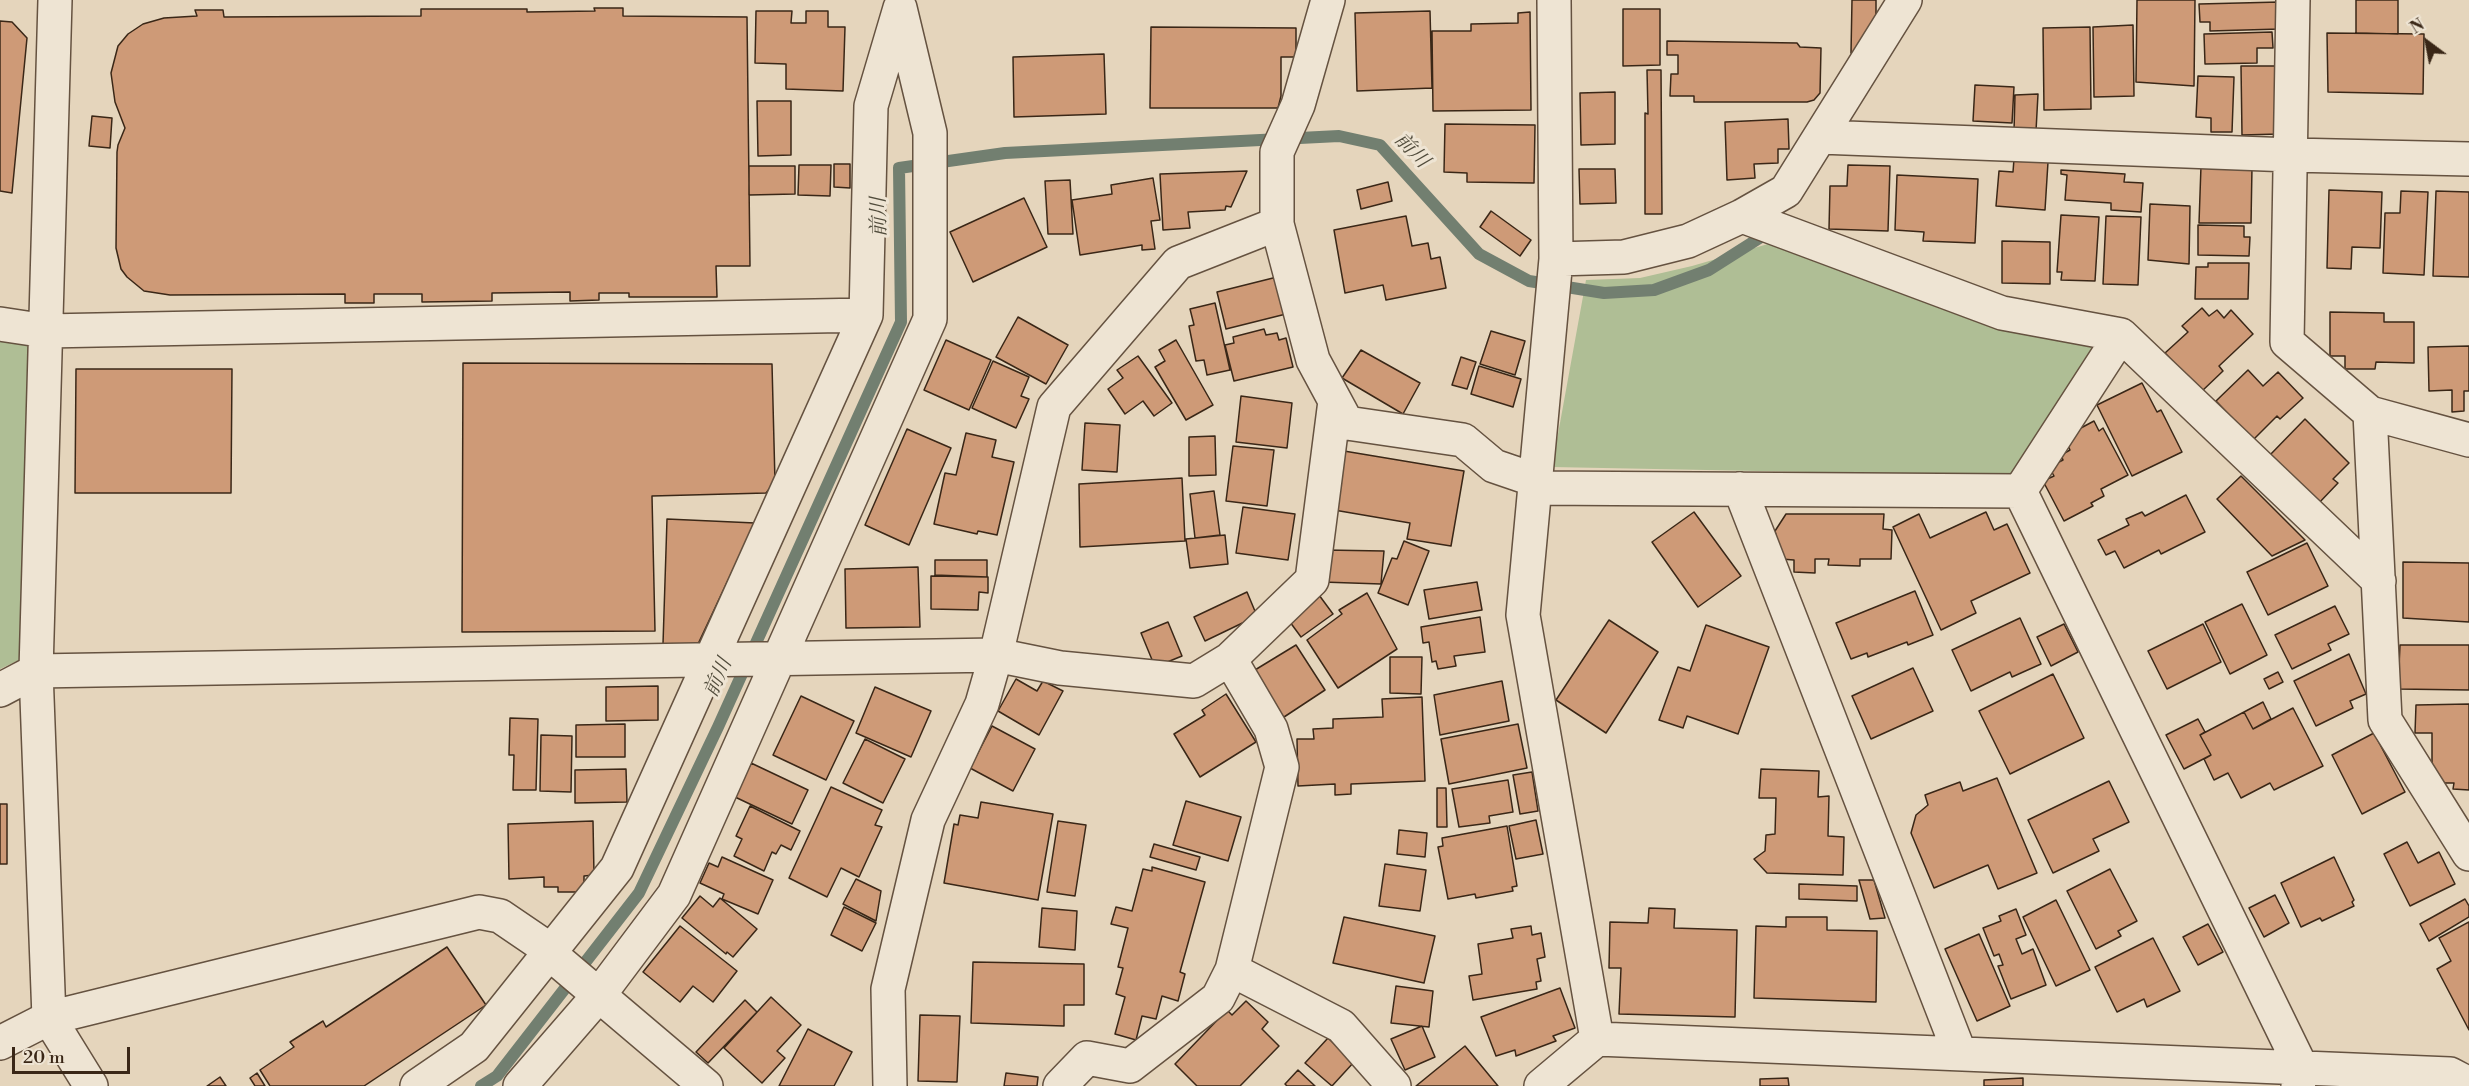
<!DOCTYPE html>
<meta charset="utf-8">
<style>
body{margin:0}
#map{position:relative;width:2469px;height:1086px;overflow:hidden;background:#e5d5bc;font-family:"Libre Bodoni",serif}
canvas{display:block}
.north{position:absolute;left:2397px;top:12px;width:60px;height:60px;-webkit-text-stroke:4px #eee4d3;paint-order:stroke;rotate:328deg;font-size:16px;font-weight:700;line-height:24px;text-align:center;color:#3a2717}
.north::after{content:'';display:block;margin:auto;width:21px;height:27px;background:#3a2717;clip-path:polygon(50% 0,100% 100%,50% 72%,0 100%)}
.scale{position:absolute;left:12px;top:1047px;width:118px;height:27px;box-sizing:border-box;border:3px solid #3a2717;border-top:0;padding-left:8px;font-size:18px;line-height:21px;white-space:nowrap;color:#3a2717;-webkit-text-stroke:4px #eee4d3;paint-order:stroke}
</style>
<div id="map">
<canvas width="2469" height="1086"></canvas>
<div class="north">N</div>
<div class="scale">20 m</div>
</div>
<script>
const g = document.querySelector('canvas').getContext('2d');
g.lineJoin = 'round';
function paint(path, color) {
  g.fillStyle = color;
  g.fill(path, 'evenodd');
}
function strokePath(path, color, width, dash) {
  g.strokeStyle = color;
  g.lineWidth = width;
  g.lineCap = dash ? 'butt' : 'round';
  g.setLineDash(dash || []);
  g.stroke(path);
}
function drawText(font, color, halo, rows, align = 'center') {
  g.font = font + ' "Libre Bodoni","Noto Serif JP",serif';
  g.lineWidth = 6;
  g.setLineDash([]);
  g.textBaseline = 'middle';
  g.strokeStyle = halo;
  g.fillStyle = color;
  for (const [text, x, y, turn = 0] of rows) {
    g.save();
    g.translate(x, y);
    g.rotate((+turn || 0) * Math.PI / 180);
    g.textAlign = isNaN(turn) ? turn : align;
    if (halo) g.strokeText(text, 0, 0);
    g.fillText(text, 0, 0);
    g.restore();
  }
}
paint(new Path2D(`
 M1768,244L1996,321L2098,340L2015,476L1552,467L1586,280L1640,278L1692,266Z
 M0,340L28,345L21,659L0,669Z`), '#afbe95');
strokePath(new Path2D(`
 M481,1086L497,1076L639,893L718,727L901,322L899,168L1005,153L1339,136L1380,145L1479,254L1529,281L1604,293L1654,290L1709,270L1761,237`), '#727f70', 12);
const building = new Path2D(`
 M1852,0H1876V22L1856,53H1851Z
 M2137,0H2195L2194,86L2136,82Z
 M2356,0H2398V34L2356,33Z
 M2280,2V29L2210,31V22H2200L2199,4Z
 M594,8H623V16L747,17L750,266H716L717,297H629V293H599V300L570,301V292L492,293V301L422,302V294H374V303H345V294L170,295L144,291L127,277L121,269L116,248L117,152L118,145L125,128L115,102L111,73L118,46L128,34L143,24L164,18L197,16L195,10H223L224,17L421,16V9H527V12L595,11Z
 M1623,9H1660V65L1623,66Z
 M756,11H792L791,23H806V11H828V27H845L843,91L786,89V64L755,63Z
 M1430,11L1432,88L1357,91L1355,13Z
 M1530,12L1531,110L1433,111L1432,31H1471V24L1518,23V13Z
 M0,21L12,22L27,38L12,193L0,191Z
 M2133,25L2134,96L2094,97L2093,27Z
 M1151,27L1296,28V57H1281V96L1278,108H1150Z
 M2090,27L2091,109L2044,110L2043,28Z
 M2272,32L2273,48H2257V63L2205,64L2204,34Z
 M2327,33L2424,34L2423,94L2328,92Z
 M1667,41L1797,43L1800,47L1821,48L1820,93L1814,100L1807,102H1694V96H1670L1671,74H1678V55H1667Z
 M1104,54L1106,114L1014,117L1013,57Z
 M2241,66H2278L2279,134L2242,135Z
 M1647,70H1661L1662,214H1645V113L1648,114Z
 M2198,76L2234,77L2232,132H2211V118L2196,117Z
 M1975,85L2014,87L2012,123L1973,121Z
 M1615,92V144L1581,145L1580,93Z
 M2038,94L2036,131H2014L2015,95Z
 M757,101H791V155L758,156Z
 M92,116L112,118L110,148L89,146Z
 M1788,119L1789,149H1778V163L1754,164L1755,178L1727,180L1725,122Z
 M1445,124L1535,125L1534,183L1467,182V173L1444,172Z
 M2014,159L2048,162L2045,210L1996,206L1999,171L2013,172Z
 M834,164H850V188L834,187Z
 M799,165H831L830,196L798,195Z
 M1848,165L1890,166L1888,231L1829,229L1830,186H1847Z
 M749,166H795V194L749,195Z
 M2201,166L2252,167L2251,223H2199Z
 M1579,169H1615L1616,203L1580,204Z
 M2061,170L2125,174L2124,182L2143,183L2141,212L2111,210V203L2065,200L2067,175L2061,174Z
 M1247,171L1231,207L1226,206L1225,210L1188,212L1190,228L1163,230L1160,174Z
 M1897,175L1978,179L1975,243L1923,241L1924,232L1895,230Z
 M1153,178L1160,220L1151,221L1155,249L1142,250V245L1080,255L1072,200L1112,194L1111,185Z
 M1070,180L1073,234H1048L1045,181Z
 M1388,182L1392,201L1361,209L1357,190Z
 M2329,190L2382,192L2380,248L2352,247L2351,269L2327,268Z
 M2401,191L2428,192L2424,275L2383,273L2385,213H2400Z
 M2436,191L2469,192V277L2433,276Z
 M1024,198L1047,247L973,282L950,232Z
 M2150,204L2190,206L2189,264L2148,260Z
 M1491,211L1531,240L1520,256L1480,227Z
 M2061,215L2099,217L2095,281L2061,280L2062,272H2057Z
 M1406,216L1412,246L1428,243L1431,259L1440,257L1446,288L1386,300L1383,285L1345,293L1334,230Z
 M2106,216L2141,217L2138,285L2103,284Z
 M2198,225L2244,226V237H2250L2249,256L2198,255Z
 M2002,241L2050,242V284L2002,283Z
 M2208,263H2249L2248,299H2195L2196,267H2208Z
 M1277,277L1286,314L1226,329L1217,292Z
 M1215,303L1230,370L1207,375L1204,360L1196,361L1189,326L1194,325L1190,309Z
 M2202,308L2209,316L2217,310L2224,318L2231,310L2253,334L2219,366L2223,371L2201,392L2165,353L2188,332L2182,326Z
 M2330,312L2384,313V322H2414V363L2376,362L2375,369H2345V356H2330Z
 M1018,317L1068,345L1046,384L996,357Z
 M1264,329L1266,335L1277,333L1279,340L1286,338L1293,367L1234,381L1225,345L1234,343L1233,337Z
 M1491,331L1525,341L1515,375L1480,364Z
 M946,340L991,360L969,410L924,390Z
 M1176,340L1213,405L1186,420L1155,367L1165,361L1159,350Z
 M2469,346V391H2464V411L2452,412V390L2429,391L2428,347Z
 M1361,350L1420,383L1403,414L1342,378Z
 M1138,356L1172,403L1154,416L1143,401L1125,414L1108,389L1123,378L1117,370Z
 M1461,357L1476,362L1467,389L1452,385Z
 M993,361L1029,377L1021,396L1029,399L1016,428L972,408Z
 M463,363L772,364L775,482L766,493L652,496L655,631L462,632Z
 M1479,366L1521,379L1513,407L1471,394Z
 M76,369H232L231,493H75Z
 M2248,370L2263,386L2278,372L2303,398L2280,419L2277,416L2253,440L2216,401Z
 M2142,383L2157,412L2161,410L2182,452L2132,476L2097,405Z
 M1241,396L1292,403L1287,448L1236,442Z
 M2305,419L2349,463L2333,479L2338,483L2317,505L2268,457Z
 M2094,421L2099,431L2103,428L2128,475L2101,489L2104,496L2091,503L2093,506L2064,521L2043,481L2054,476L2049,467L2063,460L2061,455L2070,450L2064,437Z
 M1085,423L1120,425L1117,472L1082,470Z
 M907,429L951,448L909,545L865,525Z
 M966,433L996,440L992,457L1014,462L997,535L978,531L977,534L934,524L945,473L956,475Z
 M1215,436L1216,475L1189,476V437Z
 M1233,446L1274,450L1267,506L1226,501Z
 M1344,451L1464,471L1451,546L1407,539L1410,523L1334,510Z
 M2241,476L2305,540L2272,556L2217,499Z
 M1182,478L1185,541L1080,547L1079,484Z
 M1214,491L1220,535L1195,538L1190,494Z
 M2186,495L2205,532L2161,554L2159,550L2124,568L2115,551L2106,555L2098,540L2129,525L2126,519L2142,512L2145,516Z
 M1243,507L1295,514L1288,560L1236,553Z
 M1694,512L1741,576L1698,607L1652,542Z
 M1986,512L1994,530L2007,524L2030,573L1971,601L1976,613L1941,630L1893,527L1919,514L1930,538Z
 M1786,514H1884L1883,529L1892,530L1891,559H1860V566L1828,565L1829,559H1815V573L1794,572V560L1781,559L1775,531Z
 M667,519L755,523L698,644H663Z
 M1225,535L1228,564L1190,568L1186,539Z
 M1404,541L1429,551L1408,605L1378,593L1392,558L1397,559Z
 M2307,543L2328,586L2268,615L2247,572Z
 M1325,550L1384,551L1381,584L1322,582Z
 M935,560H987V577L935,575Z
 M2403,562L2469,563V622L2403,618Z
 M918,567L920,627L846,628L845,569Z
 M931,576L988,577V593L979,592L978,610L931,609Z
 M1477,582L1482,610L1429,619L1424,590Z
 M1915,591L1933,635L1908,645L1907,642L1868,657L1867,653L1851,659L1836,623Z
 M1247,592L1257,616L1205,641L1194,617Z
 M1367,593L1397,649L1338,688L1307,640L1342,614L1339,610Z
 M1319,595L1333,614L1301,637L1287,618Z
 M2242,604L2267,655L2230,674L2205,622Z
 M2335,606L2349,634L2328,644L2331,650L2292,669L2275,635Z
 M1480,617L1485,652L1454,656L1456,666L1438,669L1436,661L1432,662L1429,642L1423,643L1421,627Z
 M2020,618L2041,664L2012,677L2010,672L1971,691L1952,650Z
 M1609,620L1658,652L1606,733L1556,700Z
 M1168,622L1182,656L1155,667L1141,633Z
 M2064,624L2078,652L2051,666L2037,637Z
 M2203,624L2221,662L2167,689L2148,651Z
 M1706,625L1769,647L1738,734L1687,716L1683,728L1659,720L1678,667L1690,671Z
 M1296,645L1325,690L1281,719L1250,673Z
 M2400,645H2469V690L2398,689Z
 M2349,654L2366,694L2350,701L2353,708L2316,726L2294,681Z
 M1390,657H1422L1421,694L1390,693Z
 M1913,668L1933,711L1871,739L1852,696Z
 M2278,672L2283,682L2269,689L2264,679Z
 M2053,674L2084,738L2010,774L1979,711Z
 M1016,679L1037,691L1043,681L1063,691L1039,735L998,711Z
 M1502,681L1509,721L1440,735L1434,695Z
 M658,686V720L606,721V687Z
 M875,687L931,711L911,757L856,733Z
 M1226,694L1256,742L1200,777L1174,734L1205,715L1202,710Z
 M801,696L854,721L826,780L773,755Z
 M1422,697L1425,781L1351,784V794L1335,795V784L1298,786L1297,739H1314L1313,729L1333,728V719L1383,717L1382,699Z
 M2263,702L2271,719L2253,729L2244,712Z
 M2469,704V790L2453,789L2454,783H2440L2432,768V733H2415L2416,705Z
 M2293,708L2323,766L2274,790L2270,783L2241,798L2228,773L2214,780L2204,759L2211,755L2200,735L2244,712L2253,729Z
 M510,718L538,719L536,790H513L514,755H509Z
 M2198,719L2205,732L2200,735L2211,755L2184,769L2166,735Z
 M625,724V757H576V725Z
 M1518,724L1527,768L1449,784L1441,739Z
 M992,726L1035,749L1013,791L970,768Z
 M2374,733L2405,792L2362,814L2332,755Z
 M541,735L572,736L571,792L540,791Z
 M865,739L905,759L883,803L843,783Z
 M751,763L808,790L792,824L735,797Z
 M626,769L627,802L575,803V770Z
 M1761,769L1819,771L1818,797L1829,796L1828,836L1844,837L1843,875L1767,873L1754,859L1765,851L1766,835L1775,834L1776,798H1759Z
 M1532,772L1538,811L1520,814L1513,775Z
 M1997,778L2037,873L1998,889L1988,865L1934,888L1911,833L1916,815L1928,805L1925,795L1960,782L1963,791Z
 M1508,780L1513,812L1489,816L1490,823L1459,827L1452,789Z
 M2109,781L2129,822L2093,839L2099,851L2053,873L2028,820Z
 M831,787L882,810L875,825L882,827L859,877L841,868L827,897L789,878Z
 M1437,788H1446L1447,827H1437Z
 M1186,801L1241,817L1228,861L1173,845Z
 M981,802L1053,814L1038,900L944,883L954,824L958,825L960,815L978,818Z
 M0,804H7V864H0Z
 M750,806L800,831L791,850L781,845L776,854L772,852L764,871L734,856L742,839L736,836Z
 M1536,820L1543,854L1516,859L1509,826Z
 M593,821L594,875L584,876V892H558V887H544V877L509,879L508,824Z
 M1058,821L1086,825L1075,896L1047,892Z
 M1507,826L1517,886L1512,887L1513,891L1476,898L1475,894L1448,899L1438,847L1443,846L1442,838Z
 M1399,830L1427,833L1425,857L1397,854Z
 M2407,842L2418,863L2439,852L2455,884L2410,906L2384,854Z
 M1154,844L1200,857L1196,870L1150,857Z
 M722,857L773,880L758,914L722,899L724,894L700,883L709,863L718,867Z
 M2334,857L2354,900L2352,902L2354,906L2322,921L2320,918L2301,927L2281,883Z
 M1385,864L1426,870L1420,911L1379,906Z
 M1152,867L1205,882L1180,972L1185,974L1178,1001L1162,996L1156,1019L1142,1016L1136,1040L1115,1034L1125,997L1116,994L1123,968L1118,967L1128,928L1111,924L1116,907L1132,911L1143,869L1152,871Z
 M2110,869L2137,921L2118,931L2121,936L2096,949L2067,891Z
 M856,879L881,891L876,921L843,904Z
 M1859,880H1874L1885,918L1870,919Z
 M1799,884L1857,886V901L1799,899Z
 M2275,895L2289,923L2264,937L2249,908Z
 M700,896L713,907L720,898L757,929L733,957L727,952L726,954L682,918Z
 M2465,899L2469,906V917L2429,941L2420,924Z
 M2056,900L2090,970L2056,986L2023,917Z
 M844,907L876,923L862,951L831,935Z
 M1042,908L1077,911L1075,950L1039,947Z
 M1649,908L1675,909L1674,928L1737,930L1735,1017L1619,1014L1621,968H1609L1610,922L1648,923Z
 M2016,909L2026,935L2016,939L2022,954L2033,949L2046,985L2011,999L1998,966L2003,965L1999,954L1994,956L1983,928L2001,921L1999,916Z
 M1344,917L1435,936L1424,983L1333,963Z
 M1786,917H1827V930L1877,931L1876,1002L1754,998L1756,926L1786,927Z
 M2469,922V1030L2437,969L2451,961L2439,938Z
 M2208,924L2223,952L2198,965L2183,937Z
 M680,926L737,971L713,1002L693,986L680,1002L643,972Z
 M1531,926L1532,935L1541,933L1545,957L1537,959L1541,981L1536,982L1537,989L1473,1000L1469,976L1482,974L1478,944L1513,938L1511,929Z
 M1979,934L2010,1006L1977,1021L1945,949Z
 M2153,938L2180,991L2147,1007L2144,999L2117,1012L2095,967Z
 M447,947L486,1005L364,1086H270L260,1070L294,1047L290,1042L323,1021L326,1027Z
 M973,962L1084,964V1005H1064V1026L971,1023Z
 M1396,986L1433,991L1429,1027L1391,1023Z
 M1560,988L1575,1028L1553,1036L1556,1041L1516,1056L1515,1050L1496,1056L1481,1017Z
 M771,997L801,1025L777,1051L785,1058L762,1083L724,1048Z
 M745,1000L757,1012L708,1063L696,1052Z
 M1246,1001L1268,1022L1262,1029L1279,1046L1240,1086H1197L1175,1064L1227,1010L1232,1015Z
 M920,1015L960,1016L957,1082L918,1081Z
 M1422,1026L1435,1057L1405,1070L1391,1039Z
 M808,1029L852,1052L834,1086H779Z
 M1328,1038L1354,1062L1332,1086L1305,1063Z
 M1465,1046L1498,1086H1416Z
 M1298,1070L1315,1086H1287L1285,1084Z
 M257,1073L265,1086H255L250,1078Z
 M1006,1073L1038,1077L1037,1086H1004Z
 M220,1077L226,1086H207Z
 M1788,1078L1789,1086H1760V1079Z
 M2023,1078V1086H1984V1080Z`);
paint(building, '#ce9a77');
strokePath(building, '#3a2717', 1.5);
const street = new Path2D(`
 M55,0L36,671L49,1018L91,1086
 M1328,0L1298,105L1277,152V224L1313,360L1347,423L1463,440L1494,466L1535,480
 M1554,0L1556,259L1523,615L1597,1039
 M2293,0L2287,342L2370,413L2469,440
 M1820,137L2291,155L2469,159
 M1742,216L2002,313L2121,335L2379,581
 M1556,259L1624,257L1688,241L1742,216L1786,191L1905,0
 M0,324L46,331L866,315
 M2370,413L2385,720L2469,854
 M1534,488L2020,491L2302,1069L2298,1086
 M1740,489L1960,1054
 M2020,491L2121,335
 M0,690L36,671L996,655L1060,668L1194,681L1230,659L1312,580L1335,401
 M1232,970L1341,1026L1394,1086
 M0,1043L49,1018L479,912L500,916L550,950L555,958L706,1086
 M417,1086L474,1047L617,868L866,315L871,106L900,8
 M520,1086L599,995L674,895L930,319V133L900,8
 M890,1086L888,989L928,820L982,704L996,655L1054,407L1178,263L1277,224
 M1060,1086L1087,1058L1130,1066L1218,998L1232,970L1282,767L1271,729L1230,659
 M1541,1086L1597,1039L2450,1074L2469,1084`);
strokePath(street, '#655240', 36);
strokePath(street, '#eee4d3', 33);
drawText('italic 20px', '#514c3c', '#eee4d3', [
 ["前川",1411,151,46],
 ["前川",880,217,-91],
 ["前川",719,678,-66]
]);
</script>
